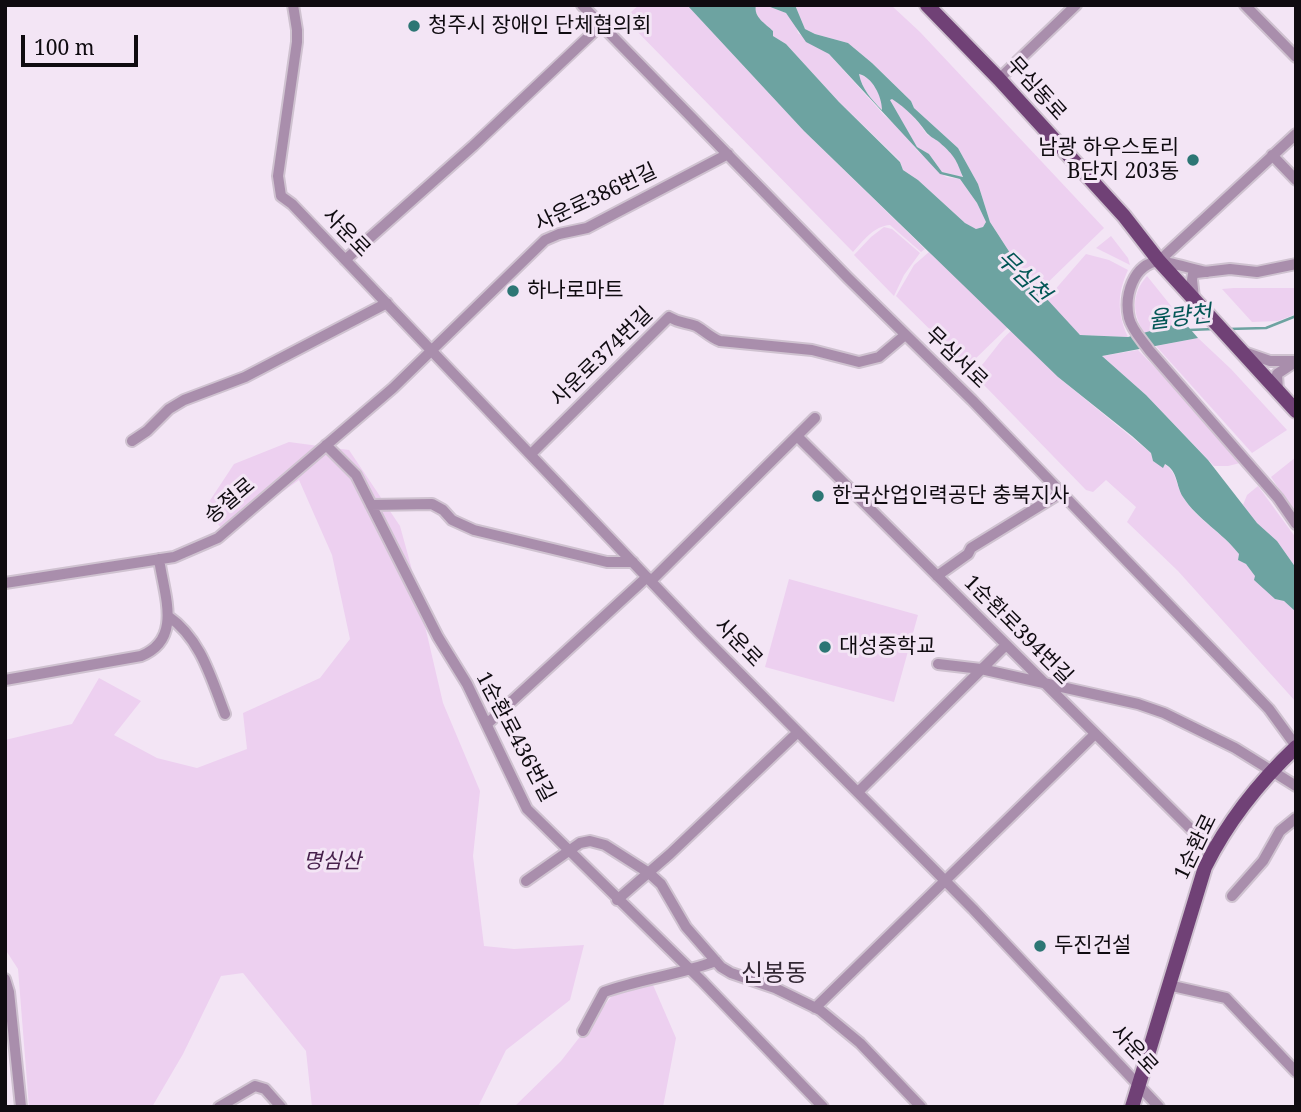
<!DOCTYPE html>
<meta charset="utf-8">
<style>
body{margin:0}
#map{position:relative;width:1301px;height:1112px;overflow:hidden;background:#f3e5f5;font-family:"Noto Serif",serif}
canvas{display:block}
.frame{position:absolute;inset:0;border:7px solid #0f0b10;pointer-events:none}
.scale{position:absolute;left:21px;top:35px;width:117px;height:32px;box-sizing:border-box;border:4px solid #0f0b10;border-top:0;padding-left:9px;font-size:21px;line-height:24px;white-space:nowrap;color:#0f0b10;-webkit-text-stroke:5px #f3e5f5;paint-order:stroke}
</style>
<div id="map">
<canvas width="1301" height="1112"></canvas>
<div class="frame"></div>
<div class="scale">100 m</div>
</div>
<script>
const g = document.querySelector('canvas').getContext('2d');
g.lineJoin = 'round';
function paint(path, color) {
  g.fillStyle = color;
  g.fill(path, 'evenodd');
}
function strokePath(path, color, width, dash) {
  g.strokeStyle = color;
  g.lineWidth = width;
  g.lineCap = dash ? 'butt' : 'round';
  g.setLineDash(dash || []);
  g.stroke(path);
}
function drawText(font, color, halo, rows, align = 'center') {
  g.font = font + ' "Noto Serif","Noto Sans KR",serif';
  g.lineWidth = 6;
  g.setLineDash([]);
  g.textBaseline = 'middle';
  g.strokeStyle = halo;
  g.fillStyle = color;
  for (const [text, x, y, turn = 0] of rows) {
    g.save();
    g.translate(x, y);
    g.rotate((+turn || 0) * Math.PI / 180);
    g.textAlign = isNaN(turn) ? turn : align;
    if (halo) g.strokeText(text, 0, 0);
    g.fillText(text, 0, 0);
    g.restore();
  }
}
paint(new Path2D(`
 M639,5H687L804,131L925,249L921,252L890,225C874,226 863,241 853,252L624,18Z
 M756,5H765L786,13L796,25L798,33L829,54L884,115L899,128L918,151L946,177L960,179L977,203L986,222L983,227L976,229L966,224L918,180L903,170L900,161L839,102L786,44L773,36V31L761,22L754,9Z
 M795,5H891L920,32L1104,228L1039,291L1023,273L990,222L978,184L958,148L914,108L911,101L872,63L848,43L815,34L805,29Z
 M858,74C873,77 882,97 883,110C871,100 863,89 858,74Z
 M892,98C906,108 917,119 926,133C929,137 931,136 935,139C948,148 962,162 962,177L942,172L929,154L917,148L890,100Z
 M884,227L892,229L920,253L904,275L894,296L854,255L871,237Z
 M1111,236L1128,258L1130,265L1096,248Z
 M929,252L1008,327L971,363H964L896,296L914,265Z
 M1086,254L1109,260L1128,270C1117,294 1117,313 1128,337L1080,335L1046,300Z
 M1147,276L1184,322L1145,334C1132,314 1131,294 1147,276Z
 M1234,288H1296V314L1278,321L1252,322L1222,289Z
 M1012,330L1058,377L1151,453L1153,461L1163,467L1164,464C1177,471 1176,486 1183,497C1196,519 1224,534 1239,554L1238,560L1246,564L1275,599L1284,601L1296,612V702L1178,571L1127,522L1136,507L1106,480L1093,492L1086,490L983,384L981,366C992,354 999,341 1012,330Z
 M1198,338L1231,369L1287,430L1252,453L1156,346Z
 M1138,350L1177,390L1240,463L1228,466H1214L1146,395L1102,356Z
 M289,442L349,450L400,526L411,566L443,703L480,791L473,856L484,946L514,949L584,945L570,1000L506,1050L478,1107H312L306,1051L243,973L221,976L183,1054L152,1107H29L18,969L5,949V740L72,724L99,678L141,701L114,735L157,758L197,768L247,749L243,713L320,678L350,639L332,555L299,480L225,533L205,508L234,464Z
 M1296,457V514L1271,477Z
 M1258,486L1296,538V568L1277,541L1257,523L1243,505L1247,495Z
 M789,579L918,615L894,702L765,667Z
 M650,978L676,1038L663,1107H514L561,1061L611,997Z`), '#edd0f0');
paint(new Path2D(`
 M687,5H756C753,17 766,24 773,31V36L786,44L839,102L900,162L903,170L918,180L965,223L976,229L983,227L986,222L977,203L960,179L940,174L829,54L806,42L786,13L765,5H795L805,29L815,34L848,43L872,63L911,101L914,108L958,148L978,184L990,222L1023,273L1080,335L1128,337L1184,322L1198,338L1102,356L1146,395L1208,460L1257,523L1277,541L1296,568V612L1284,601L1275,599L1254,580L1255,576L1246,564L1238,560L1239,554C1223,533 1197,519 1183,497C1176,486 1178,471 1165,464L1163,468L1153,461L1151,453L1132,436L1058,377L804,131ZM859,74C872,77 882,96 882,110C871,99 862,89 859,74ZM892,99C907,109 917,119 926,132C929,136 935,139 939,142C956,157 956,160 963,177L942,172L929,154L917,147L890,100Z`), '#6da3a1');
strokePath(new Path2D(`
 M1228,329L1266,328L1296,316
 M1189,330L1214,329`), '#6da3a1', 2.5);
const minor = new Path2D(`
 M293,5L297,30V42L278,176L281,196L292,204L700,633L973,909L1159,1107
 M582,5L848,278L972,400L1247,686L1269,709L1296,746
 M1245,5L1296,57
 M999,79L1076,5
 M1272,155L1296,180
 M345,260L473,146L601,25
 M1159,261L1296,134
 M1207,272C1197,270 1164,261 1159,261C1133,264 1124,296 1129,318C1132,330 1142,340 1149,350L1278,498L1296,524
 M1194,298L1192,280L1193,274L1196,273L1230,269L1257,272L1296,264
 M1244,352L1270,361H1296
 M1278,391L1277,374L1292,364
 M797,436L1213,851
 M132,441L147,431L169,409L184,400L245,377L387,303
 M326,445L356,475L438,637L467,684L527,809L702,981L823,1107
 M531,454L669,317C681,324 685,322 696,326C702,329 711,338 720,341L812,350L859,362L879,357L905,335
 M371,505L432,504L443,510L452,520L474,530L607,562H633
 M937,576L968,554L971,548L1062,492
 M651,581L815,418
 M5,583L174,557L218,538L393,388L545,240L559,234L587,228L728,154
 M168,616C201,639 211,678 225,714
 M938,664L981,669L1138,704L1164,713L1235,748L1296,786
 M5,680L141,656C183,639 164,595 159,559
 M487,724L647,577
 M858,792L1005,646
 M526,881L580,843L590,841L605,845L649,873L661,884L686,927L721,967L731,973L775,988L820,1010L860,1043L921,1107
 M1232,896L1263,861L1280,831L1296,818
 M617,900L670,854L798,732
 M5,979L9,992L21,1107
 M1168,985L1226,998L1296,1072
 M815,1008L1095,734
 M583,1031L604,992C640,979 679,975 716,961
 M219,1107L255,1086L265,1089L281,1107`);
const major = new Path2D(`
 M927,5L999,79L1124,216L1159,261L1296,411
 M1132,1107L1205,867C1228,821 1258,783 1296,747`);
strokePath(minor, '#cfc2d0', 14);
strokePath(major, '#cfc2d0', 18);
strokePath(minor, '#a98eac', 10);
strokePath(major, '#704176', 14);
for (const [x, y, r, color] of [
 [414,26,7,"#2c7674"],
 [1193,160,7,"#2c7674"],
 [513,291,7,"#2c7674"],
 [818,496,7,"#2c7674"],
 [825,647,7,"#2c7674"],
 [1040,946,7,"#2c7674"]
]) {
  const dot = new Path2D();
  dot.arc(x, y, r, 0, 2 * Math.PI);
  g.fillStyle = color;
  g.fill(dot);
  strokePath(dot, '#f3e5f5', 2.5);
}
drawText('21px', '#0f0b10', '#f3e5f5', [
 ["청주시 장애인 단체협의회",428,26],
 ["남광 하우스토리",1179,148,"right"],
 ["B단지 203동",1179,172,"right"],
 ["하나로마트",527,291],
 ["한국산업인력공단 충북지사",832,496],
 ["대성중학교",839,647],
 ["두진건설",1054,946]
], 'left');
drawText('21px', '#0f0b10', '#f3e5f5', [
 ["무심동로",1036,89,48],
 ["사운로386번길",596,198,-25],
 ["사운로",346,233,46],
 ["사운로374번길",602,357,-44],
 ["무심서로",956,358,44],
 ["송절로",230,501,-40],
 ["1순환로394번길",1018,630,45],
 ["사운로",738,643,46],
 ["1순환로436번길",515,737,62],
 ["1순환로",1196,847,-64],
 ["사운로",1134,1050,47]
]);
drawText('italic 21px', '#47214c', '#f3e5f5', [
 ["명심산",332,862]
]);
drawText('italic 23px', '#025655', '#f3e5f5', [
 ["무심천",1023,277,44],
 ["율량천",1180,318,-7]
]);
drawText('24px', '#332834', '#f3e5f5', [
 ["신봉동",774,974]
]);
</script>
